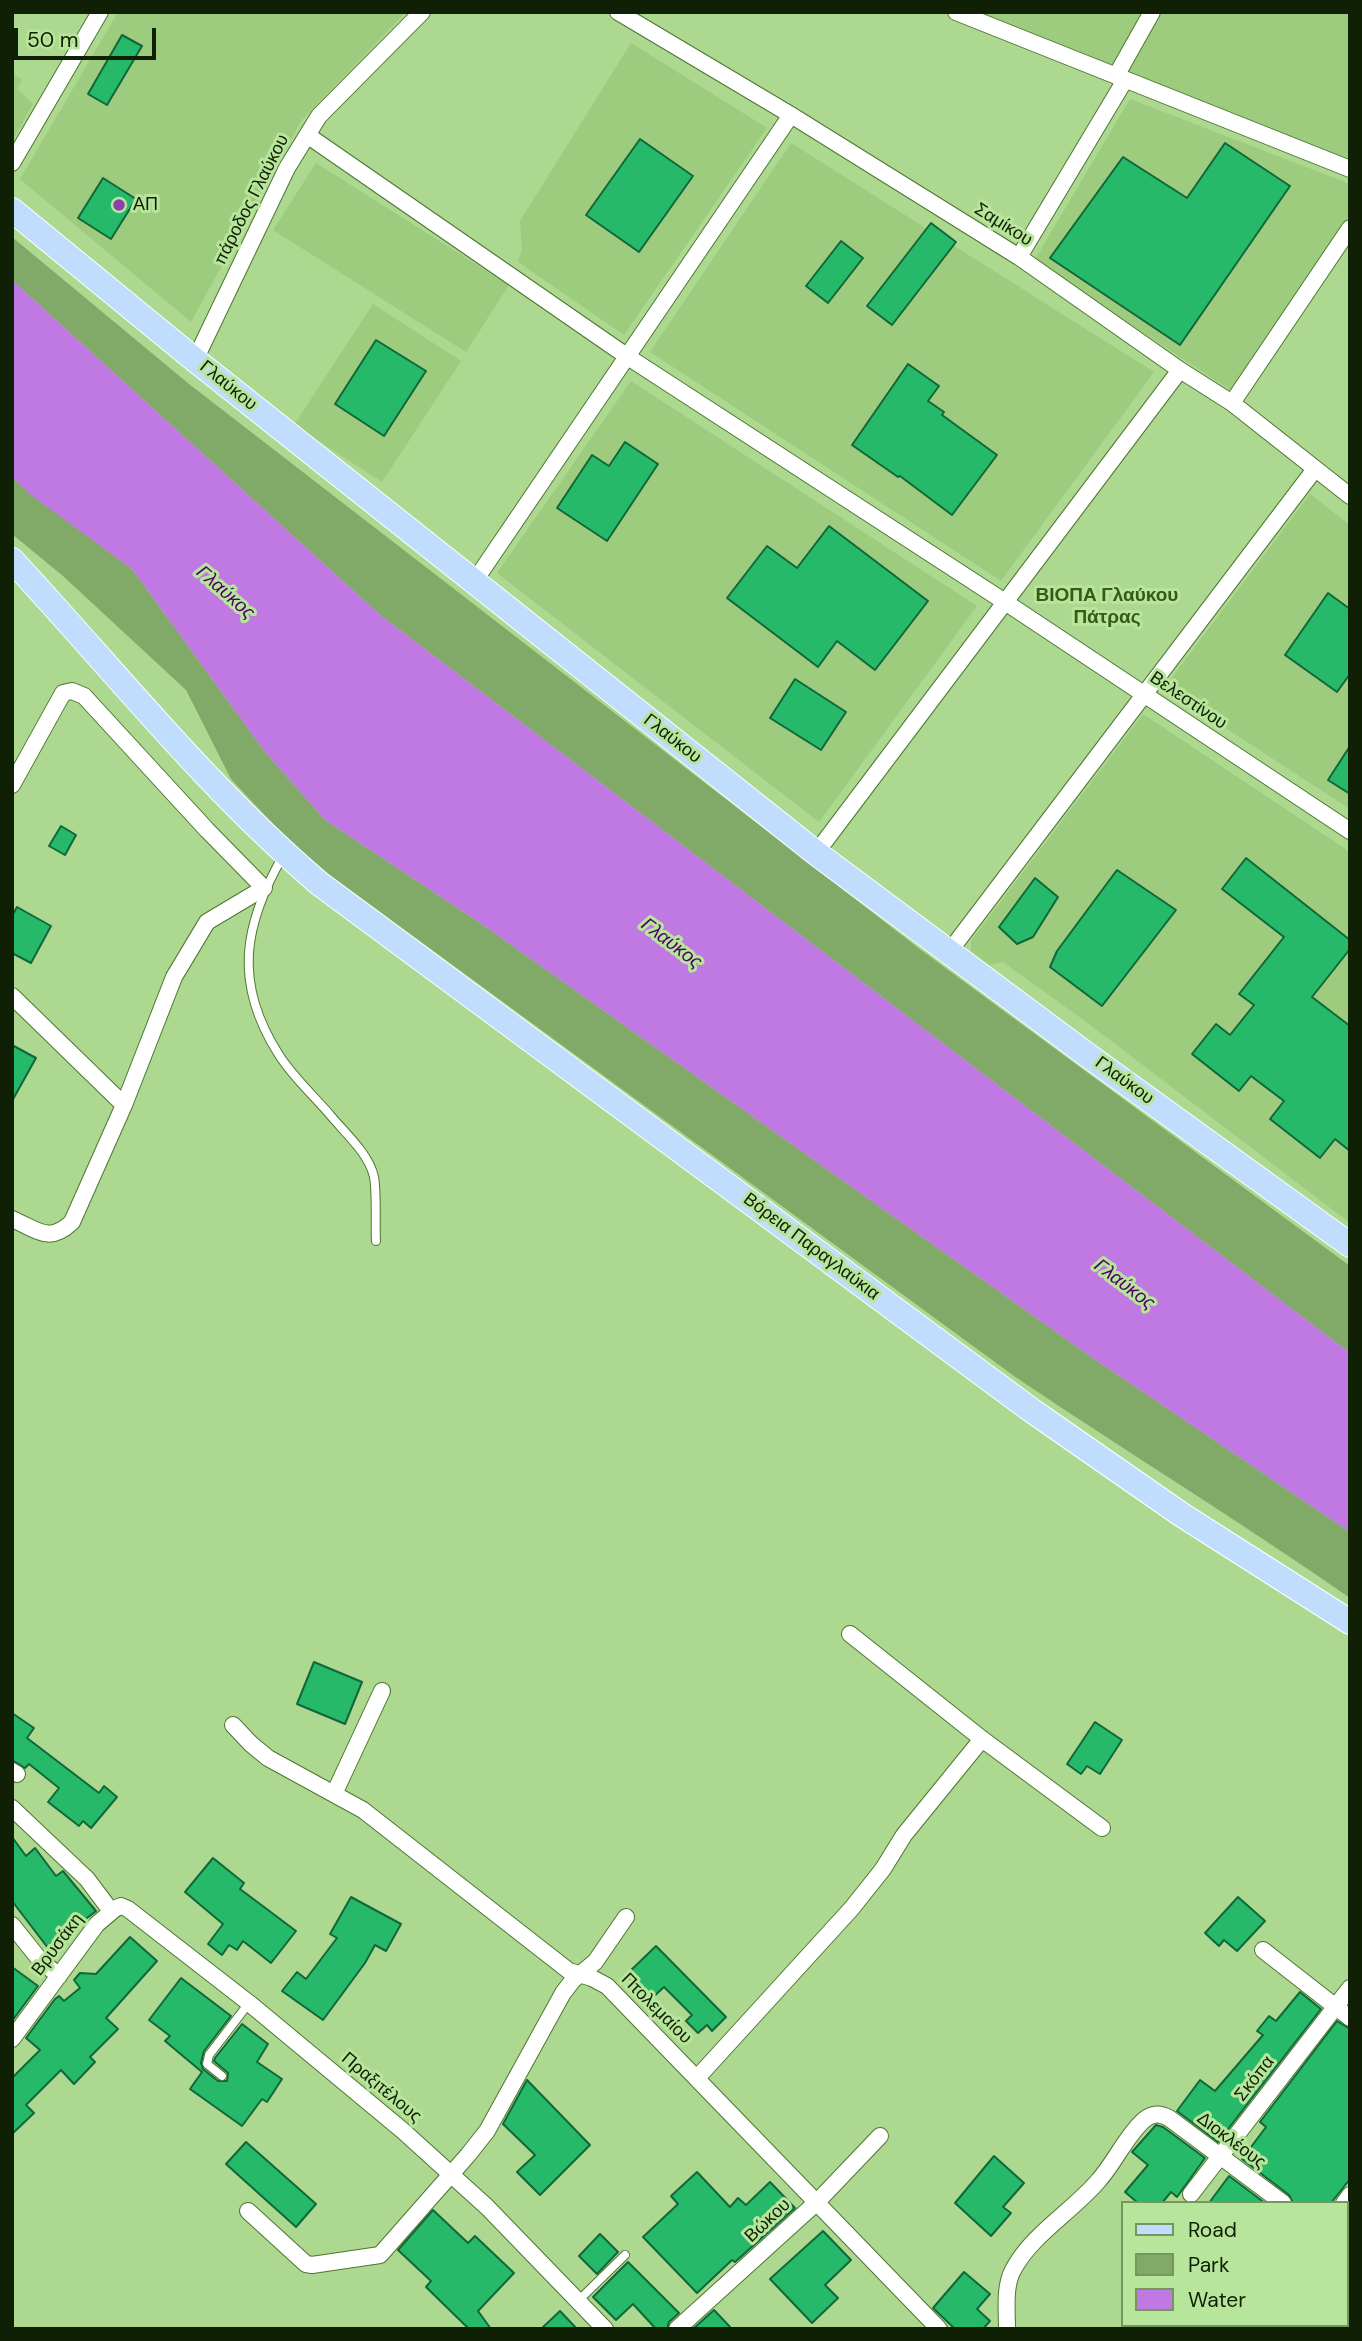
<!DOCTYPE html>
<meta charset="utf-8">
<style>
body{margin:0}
#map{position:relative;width:1362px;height:2341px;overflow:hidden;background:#acd88f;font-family:"DM Sans",sans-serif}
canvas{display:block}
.frame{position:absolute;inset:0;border:14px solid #102004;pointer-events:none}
.legend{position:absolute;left:1121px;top:2201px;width:228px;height:126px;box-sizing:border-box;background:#b8e59c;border:2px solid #75965f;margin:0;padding:9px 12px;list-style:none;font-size:21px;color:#102004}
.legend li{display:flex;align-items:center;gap:14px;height:35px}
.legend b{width:35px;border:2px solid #75965f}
.scale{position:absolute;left:14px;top:28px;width:142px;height:32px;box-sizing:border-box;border:4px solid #102004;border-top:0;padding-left:9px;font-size:21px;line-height:24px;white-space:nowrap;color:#102004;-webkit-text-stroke:5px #b8e59c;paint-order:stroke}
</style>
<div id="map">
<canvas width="1362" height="2341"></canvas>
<div class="frame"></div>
<ul class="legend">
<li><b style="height:9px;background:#c1ddfe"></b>Road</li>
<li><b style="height:19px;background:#81a967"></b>Park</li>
<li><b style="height:19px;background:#c079e2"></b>Water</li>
</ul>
<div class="scale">50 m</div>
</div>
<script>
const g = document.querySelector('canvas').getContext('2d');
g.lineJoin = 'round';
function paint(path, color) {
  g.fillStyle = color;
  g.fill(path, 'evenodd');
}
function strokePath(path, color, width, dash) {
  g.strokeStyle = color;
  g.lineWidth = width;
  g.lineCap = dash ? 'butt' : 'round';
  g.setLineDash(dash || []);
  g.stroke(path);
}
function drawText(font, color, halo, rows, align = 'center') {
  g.font = font + ' "DM Sans",sans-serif';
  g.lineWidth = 6;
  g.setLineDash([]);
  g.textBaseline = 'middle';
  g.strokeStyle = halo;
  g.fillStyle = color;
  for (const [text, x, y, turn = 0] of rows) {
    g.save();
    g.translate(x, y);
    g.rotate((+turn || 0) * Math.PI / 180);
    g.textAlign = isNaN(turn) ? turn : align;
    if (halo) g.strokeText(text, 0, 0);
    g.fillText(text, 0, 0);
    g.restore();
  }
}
paint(new Path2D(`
 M118,12H406L301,121L191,322L20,179Z
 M972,12H1145L1113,69Z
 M1158,12H1350V160L1123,75Z
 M631,43L767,128L624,335L518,262L522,250L520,221Z
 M12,73L22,80L17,89L33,104L12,141Z
 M1130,99L1350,184V214L1232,391L1034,261Z
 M791,143L1154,372L1001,581L650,352Z
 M316,163L509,285L466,352L273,230Z
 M373,304L461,361L382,482L294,425Z
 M631,381L977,606L819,822L497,573Z
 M1310,494L1350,525V809L1164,688Z
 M1143,714L1350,852V1223L1089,1024L1003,962L989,965L971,951V941Z`), '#9dcc7e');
paint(new Path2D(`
 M12,237L189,384L921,950L1350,1266V1353L379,614L12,280Z
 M12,477L33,496L132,569L265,752L325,820L483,925L1094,1359L1350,1532V1598C1240,1521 1125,1451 1014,1376L316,865L285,837L231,779L186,690L63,576L12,534Z`), '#81a967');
paint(new Path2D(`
 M12,280L379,614L1350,1353V1532L1094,1359L483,925L325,820L265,752L132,569L32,496L12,477Z`), '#c079e2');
const building = new Path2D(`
 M122,35L142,46L107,105L88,94Z
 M640,139L693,176L639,252L586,215Z
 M1225,143L1290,186L1180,345L1050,258L1123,157L1187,198Z
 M103,178L136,199L111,239L78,218Z
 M931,223L956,242L892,325L867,306Z
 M841,241L863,258L828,303L806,286Z
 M376,340L426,371L384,436L335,404Z
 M908,364L939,386L928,401L944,412L942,415L997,455L952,515L900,476L898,477L852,445Z
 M625,442L658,464L607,541L557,508L592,455L609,466Z
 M829,526L928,601L875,670L837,641L818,667L727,598L767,546L797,568Z
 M1328,593L1350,609V674L1337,692L1285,655Z
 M795,679L846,712L821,750L770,718Z
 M1350,746V794L1328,780Z
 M61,826L76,835L65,855L49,846Z
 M1246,858L1350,940V949L1312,997L1350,1026V1151L1335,1139L1320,1158L1270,1119L1284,1101L1251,1076L1239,1091L1192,1054L1216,1024L1230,1035L1254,1005L1239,994L1284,937L1222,889Z
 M1117,870L1176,910L1102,1006L1050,967L1057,951Z
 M1035,878L1058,897L1033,937L1017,944L999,927Z
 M17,907L51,926L31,963L12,953V916Z
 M12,1045L36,1058L12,1101Z
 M314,1662L362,1682L345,1724L297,1704Z
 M12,1713L34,1728L27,1738L99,1793L104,1786L117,1797L91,1828L83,1821L79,1826L48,1802L59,1788L29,1764L25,1768L12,1760Z
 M1095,1722L1122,1740L1100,1774L1087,1766L1081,1774L1067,1764Z
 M12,1837L26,1856L35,1848L56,1876L63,1871L96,1911L48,1948L12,1901Z
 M213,1858L244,1883L240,1889L296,1931L271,1963L243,1941L237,1950L229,1945L222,1955L208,1944L223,1924L185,1892Z
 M351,1897L401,1924L386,1951L375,1945L365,1963L323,2020L282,1991L297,1972L306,1979L337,1938L330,1934Z
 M1238,1897L1265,1921L1237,1951L1224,1940L1219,1946L1205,1933Z
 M130,1937L157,1961L106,2018L118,2029L90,2057L95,2062L74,2084L61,2070L26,2105L34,2113L12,2134V2078L40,2050L26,2038L55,1999L59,1996L64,2001L80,1988L74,1980L80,1973L96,1974Z
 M656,1946L726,2017L712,2031L707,2025L698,2033L686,2021L692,2015L664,1987L650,2000L626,1975Z
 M12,1967L38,1986L12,2021Z
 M181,1978L231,2016L204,2051L201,2063L203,2069L218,2081H227L228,2073L214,2061L215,2058L242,2024L268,2044L257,2062L282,2079L267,2102L262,2099L242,2126L190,2089L202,2072L165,2041L170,2036L149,2020Z
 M1300,1992L1321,2009L1218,2142L1177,2111L1200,2080L1215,2091L1263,2035L1257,2031L1269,2016L1276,2021Z
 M1337,2021L1350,2029V2179L1331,2203H1293L1289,2195L1242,2159L1266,2127L1260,2122Z
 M527,2080L590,2145L540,2195L517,2172L535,2155L503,2124Z
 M1156,2125L1163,2127L1205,2158L1177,2197L1171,2192L1162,2203H1138L1125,2192L1148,2165L1132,2152Z
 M246,2142L316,2204L296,2227L226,2164Z
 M994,2156L1024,2183L1003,2207L1011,2213L991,2236L955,2203Z
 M697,2172L730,2207L738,2198L746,2205L770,2182L795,2208L735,2262L732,2260L697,2293L643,2237L678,2204L671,2196Z
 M1229,2176L1265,2203H1209Z
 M433,2210L468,2243L475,2236L514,2273L478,2311L491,2329H469L426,2287L431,2281L398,2250Z
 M823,2231L851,2260L825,2285L838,2298L812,2323L770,2279Z
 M600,2234L618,2252L597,2274L579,2256Z
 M628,2262L679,2313L669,2322L667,2329H656L633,2304L616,2320L593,2297Z
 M964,2272L990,2294L977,2309L990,2321L983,2329H955L933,2308Z
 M714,2310L732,2329H693Z
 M560,2311L577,2329H541Z`);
paint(building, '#26b96a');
strokePath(building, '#116739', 2);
const lane = new Path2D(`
 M284,854C243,925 233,983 279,1055C293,1077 314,1096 331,1116C346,1134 369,1154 374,1177C377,1193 375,1223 376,1241
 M222,2076L207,2064L209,2055L249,2003
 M578,2301L625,2255`);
const street = new Path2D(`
 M618,12L791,115L1019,257L1180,370L1232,403L1350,496
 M956,12L1350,169
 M1116,76L1152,12
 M307,135L628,357L1005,602L1350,831
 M12,163L100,12
 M1019,257L1125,80
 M195,360L287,168L319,116L422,12
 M1232,403L1350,228
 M474,582L791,115
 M12,785L63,693L72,691L84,696L207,830L264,888L207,922L174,977L124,1105L72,1222C49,1244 38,1230 12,1219
 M816,853L1180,370
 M949,952L1315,469
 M12,996L124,1105
 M850,1634L982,1739L1102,1828
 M233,1725L251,1744L268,1758L363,1810L569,1971L592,1978L607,1986L939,2329
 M12,1771L17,1774
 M334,1794L382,1691
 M12,1808L87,1879L111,1911
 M12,1925L40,1960L59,1976
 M1263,1950L1350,2018
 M12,2039L97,1924L116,1908L121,1906L128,1909L249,2003L402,2130L487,2207L605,2329
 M697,2078L852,1908L883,1869L904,1835L982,1739
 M1191,2194L1350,1988
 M1344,2203L1350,2195
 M248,2211L306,2264L312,2265L380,2255L468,2155L487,2131L563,1993L573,1980L595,1962L626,1917
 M1346,2250L1350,2253
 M677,2329L817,2202L880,2136
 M1007,2329C1007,2310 1004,2287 1013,2270C1032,2234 1073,2211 1099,2180C1115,2162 1126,2136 1144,2120C1152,2113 1160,2113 1169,2118L1283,2203
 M1247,2329V2325`);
const primary = new Path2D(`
 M12,210L195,360L816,853L1090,1057L1350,1245
 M12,560C114,670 206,787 320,884L1031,1410L1182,1515L1350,1622`);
strokePath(lane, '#4e7631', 10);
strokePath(street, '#4e7631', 18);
strokePath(primary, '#fff', 26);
strokePath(lane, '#fff', 8);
strokePath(street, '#fff', 16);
strokePath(primary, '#c1ddfe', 24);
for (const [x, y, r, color] of [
 [119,205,7,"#8d3fb0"]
]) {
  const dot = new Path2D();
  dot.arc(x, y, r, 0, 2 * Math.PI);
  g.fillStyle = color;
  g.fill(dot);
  strokePath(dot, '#b8e59c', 2.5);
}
drawText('18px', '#102004', '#b8e59c', [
 ["πάροδος Γλαύκου",252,200,-63],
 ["Σαμίκου",1003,225,32],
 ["Γλαύκου",228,386,39],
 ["Βελεστίνου",1188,701,34],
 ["Γλαύκου",672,739,38],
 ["Γλαύκου",1124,1081,36],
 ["Βόρεια Παραγλαύκια",811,1247,37],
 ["Βρυσάκη",58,1945,-53],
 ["Πτολεμαίου",656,2009,45],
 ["Σκόπα",1255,2079,-52],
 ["Πραξιτέλους",381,2088,40],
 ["Διοκλέους",1231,2141,37],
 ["Βώκου",768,2221,-43]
]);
drawText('18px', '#102004', '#b8e59c', [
 ["ΑΠ",133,205]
], 'left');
drawText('italic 19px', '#4d0268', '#b8e59c', [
 ["Γλαύκος",225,593,41],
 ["Γλαύκος",671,944,37],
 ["Γλαύκος",1124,1285,37]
]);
drawText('bold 19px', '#355b14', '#b8e59c', [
 ["ΒΙΟΠΑ Γλαύκου",1107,596],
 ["Πάτρας",1107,618]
]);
</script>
